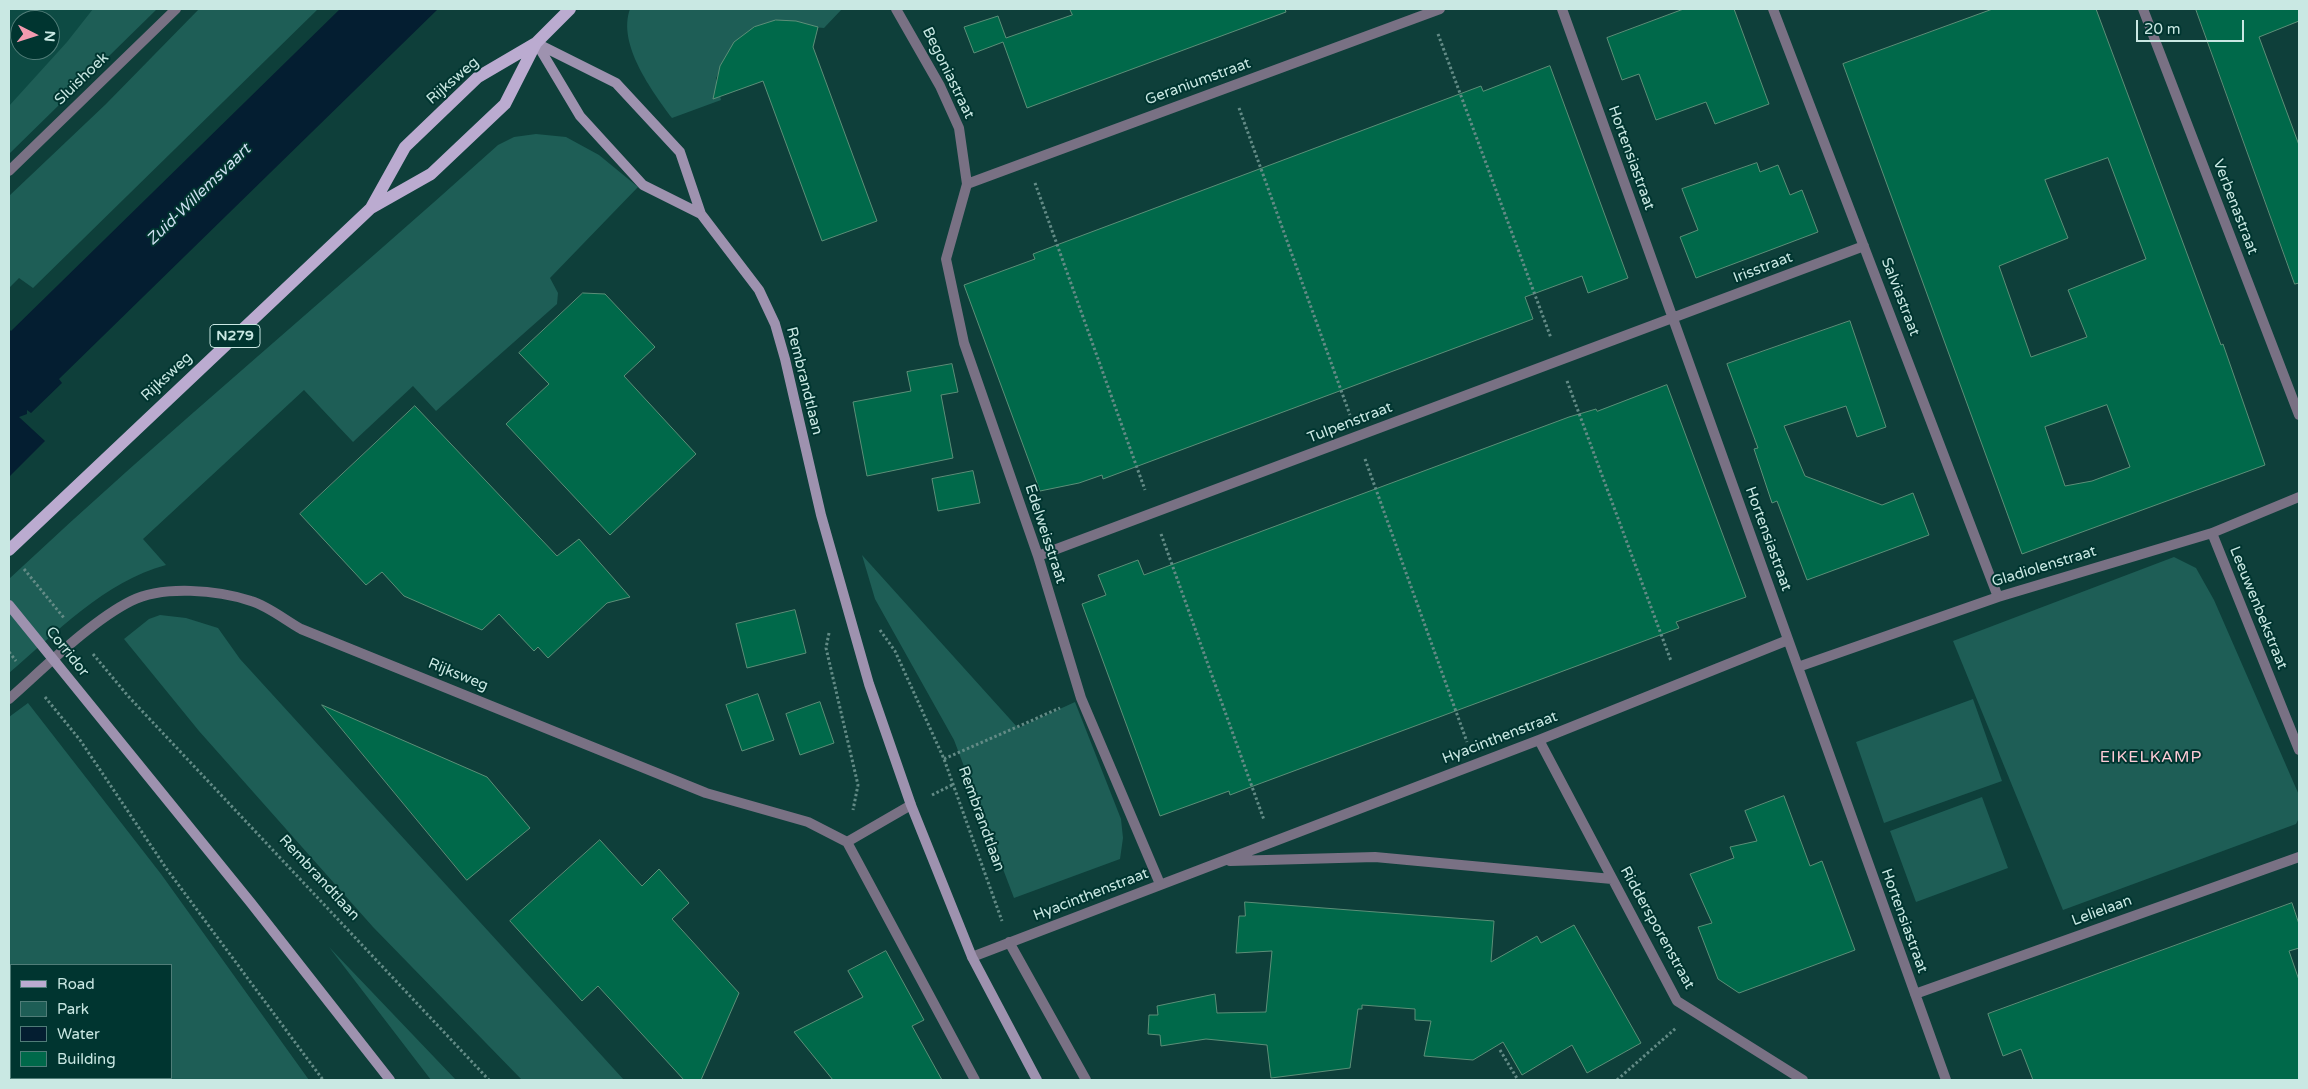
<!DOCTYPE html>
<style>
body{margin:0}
#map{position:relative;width:2308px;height:1089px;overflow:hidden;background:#0e3f3a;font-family:"Varela Round",sans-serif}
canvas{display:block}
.frame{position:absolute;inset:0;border:10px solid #c9e8e3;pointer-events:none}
.legend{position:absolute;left:10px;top:964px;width:162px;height:115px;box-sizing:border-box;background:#003530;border:1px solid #507d78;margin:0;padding:6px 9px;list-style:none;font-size:15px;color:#c9e8e3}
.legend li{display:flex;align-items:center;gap:10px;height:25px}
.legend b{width:25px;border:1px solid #507d78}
.north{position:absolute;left:10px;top:10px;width:50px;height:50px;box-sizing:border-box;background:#003530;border:1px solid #507d78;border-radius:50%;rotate:95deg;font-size:14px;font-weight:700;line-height:20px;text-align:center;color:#c9e8e3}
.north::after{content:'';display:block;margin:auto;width:18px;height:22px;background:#f29aaf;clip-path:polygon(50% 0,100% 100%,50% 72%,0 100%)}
.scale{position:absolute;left:2136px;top:20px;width:108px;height:22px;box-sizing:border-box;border:2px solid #c9e8e3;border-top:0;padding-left:6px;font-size:15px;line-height:18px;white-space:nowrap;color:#c9e8e3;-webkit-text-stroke:4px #003530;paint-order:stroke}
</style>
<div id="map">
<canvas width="2308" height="1089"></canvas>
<div class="frame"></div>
<ul class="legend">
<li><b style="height:6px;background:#bbabd0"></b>Road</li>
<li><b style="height:14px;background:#1e5e56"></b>Park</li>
<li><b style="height:14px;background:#041e31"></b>Water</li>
<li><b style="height:14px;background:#00694a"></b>Building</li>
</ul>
<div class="north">N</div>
<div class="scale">20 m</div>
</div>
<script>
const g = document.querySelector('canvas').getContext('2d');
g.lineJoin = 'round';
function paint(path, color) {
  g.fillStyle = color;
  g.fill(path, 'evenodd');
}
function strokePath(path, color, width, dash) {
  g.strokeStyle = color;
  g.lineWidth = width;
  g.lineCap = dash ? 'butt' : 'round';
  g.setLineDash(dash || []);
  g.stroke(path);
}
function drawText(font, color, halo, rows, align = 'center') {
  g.font = font + ' "Varela Round",sans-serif';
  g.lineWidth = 4;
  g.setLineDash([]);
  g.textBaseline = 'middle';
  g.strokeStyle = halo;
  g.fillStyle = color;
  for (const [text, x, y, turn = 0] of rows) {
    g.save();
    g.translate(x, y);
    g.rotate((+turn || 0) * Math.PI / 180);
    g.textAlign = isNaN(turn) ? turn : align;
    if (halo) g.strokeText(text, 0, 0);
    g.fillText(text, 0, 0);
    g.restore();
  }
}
paint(new Path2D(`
 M9,9H146L9,111ZM20,20H50V50H20Z`), '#0d4b44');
paint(new Path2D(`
 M93,9H157L9,154V106L67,42Z
 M199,9H318L33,288L19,278L9,288V196L106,104Z
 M630,9H842L824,28L792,25L735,44L716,78L721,100L672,118C652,91 617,44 630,9Z
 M536,134L566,137L599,155L638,187L550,278L558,293L557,304L436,411L413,386L353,442L304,390L143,539L166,565C104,582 57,632 9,673V579C168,430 336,291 498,145L514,137Z
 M862,555L1018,728L1075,702L1121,819L1123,838L1120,859L1014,898L954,740L875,599Z
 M2174,557L2196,568L2214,600L2299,795V818L2296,824L2063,910L1953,641Z
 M160,615L186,618L218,628L240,659L624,1080H522L373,927L199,731L124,639L149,619Z
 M1973,699L2002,781L1884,823L1856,742Z
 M28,703L161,874L309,1080H9V717ZM11,965H171V1078H11Z
 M1982,797L2008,868L1916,902L1890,831Z
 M329,947L456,1080H431Z`), '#1e5e56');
paint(new Path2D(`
 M340,9H438L59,379L62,383L31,413L27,410V414L19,417L45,441L9,477V329L11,331Z`), '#041e31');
const building = new Path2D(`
 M1070,9H1285L1286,12L1027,108L1003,42L974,53L964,27L998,16L1006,38L1072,15Z
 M1684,9H1734L1769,104L1715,124L1706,102L1656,120L1639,74L1622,80L1607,38Z
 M1993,9H2096L2221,345L2223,344L2265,465L2022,554L1843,64ZM2108,158L2146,259L2068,290L2087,337L2031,357L1999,266L2068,238L2045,180ZM2107,405L2130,467L2092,481L2065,486L2045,427Z
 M2196,9H2299V21L2259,37L2299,145V283L2295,284Z
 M776,20L796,21L818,27L813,47L877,221L822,241L763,81L713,99L720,66L734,42L754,27Z
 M1550,66L1628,278L1588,293L1582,276L1525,297L1533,319L1103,479L1102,475L1079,483L1040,491L964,285L1035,259L1033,254L1054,246L1374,126L1481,86L1483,91Z
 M1757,163L1760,172L1778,165L1790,195L1802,190L1818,232L1696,278L1680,237L1698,230L1682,189Z
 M583,293L605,294L655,347L624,376L696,454L610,535L506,424L549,384L519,353Z
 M1850,321L1886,427L1857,437L1846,406L1784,426L1805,476L1882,505L1913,493L1929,535L1807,580L1777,501L1772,503L1754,449L1758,448L1727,364Z
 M952,364L958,392L941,395L953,458L867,476L853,402L911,391L907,372Z
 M1667,385L1746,597L1676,622L1679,628L1248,788L1230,795L1229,791L1160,816L1082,604L1106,595L1098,575L1138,560L1144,575L1569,417L1596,409L1597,411Z
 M415,406L557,556L579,539L630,597L607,603L548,658L538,647L534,651L499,614L482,630L404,596L382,572L366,585L300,514Z
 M973,471L980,503L938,511L932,479Z
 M795,610L806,653L747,668L736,624Z
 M758,694L774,740L742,751L726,705Z
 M820,702L834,743L800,755L786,714Z
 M322,705L487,777L530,828L467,880Z
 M1784,796L1810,866L1822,861L1855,950L1739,993L1718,979L1698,927L1712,923L1690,874L1734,858L1730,847L1757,841L1745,811Z
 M600,840L642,886L659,869L689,903L672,919L739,993L701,1080H684L598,986L582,1001L510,921Z
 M1245,902L1494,921L1491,962L1537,936L1541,943L1574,925L1641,1043L1587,1073L1572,1045L1522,1075L1503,1042L1473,1060L1424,1056L1431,1021L1415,1020V1009L1362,1005V1009H1358L1350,1068L1271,1078L1267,1045L1206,1039L1161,1046L1160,1035L1148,1034L1149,1015H1158L1157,1006L1215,994L1217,1013L1266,1012L1272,951L1236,953L1239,916H1245Z
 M2292,903L2299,924V948L2289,951L2299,980V1080H2033L2021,1049L2003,1056L1988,1014Z
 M886,951L924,1020L912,1026L942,1080H833L794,1032L863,997L848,971Z`);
paint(building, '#00694a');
strokePath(building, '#5c8f78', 1);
strokePath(new Path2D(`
 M1438,34L1551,338
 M1239,108L1350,415
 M1035,183L1145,490
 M1567,381L1671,661
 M1365,459L1467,742
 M1161,534L1264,820
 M24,569L64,618
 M880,630L895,651L944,759L1002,921
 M829,633L826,648L858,785L853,810
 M9,652L16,661
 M93,654L128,696L489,1080
 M45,697L80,740L166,868L323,1080
 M944,759L1060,708
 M932,795L952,785
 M1500,1050L1518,1080
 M1617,1080L1676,1028`), '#638b86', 3, [2.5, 2.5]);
strokePath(new Path2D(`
 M896,9L940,86L959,128L967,184L946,259L964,343L1038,556L1081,698L1160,884
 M1562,9L1946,1080
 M1773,9L1998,597
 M2143,9L2299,415
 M967,184L1440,9
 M2212,533L2299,750
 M1038,556L1864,246
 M1798,667L1998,597L2212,533L2299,497
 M9,699C43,669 91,621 131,601C163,585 218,590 251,601C268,606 285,620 301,629L706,793L808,822L847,842
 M1539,740L1677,1001L1803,1080
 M847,842L975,1080
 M847,842L911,805
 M1230,861L1375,857L1612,879
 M1009,942L1086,1080
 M972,957L1539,740L1788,640
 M1915,994L2299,857`), '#797184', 10);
strokePath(new Path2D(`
 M9,171L176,9`), '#797184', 10);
strokePath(new Path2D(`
 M536,43L616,83L680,152L701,214L759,290L775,324L785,359L821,515L869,684L911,805L972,957L1037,1080
 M537,44L580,116L643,185L701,214
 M9,605L251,903L390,1080`), '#9e92af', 10);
strokePath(new Path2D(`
 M371,208L405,147L478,77L536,43L570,9
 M9,550L371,208L431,174L505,104L536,43`), '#bbabd0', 12);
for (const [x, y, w] of [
 [235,336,50]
]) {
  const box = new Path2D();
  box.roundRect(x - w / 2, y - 11.5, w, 23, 4);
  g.fillStyle = '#003530';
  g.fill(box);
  strokePath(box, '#c9e8e3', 1);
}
drawText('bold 14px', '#c9e8e3', null, [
 ["N279",235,336]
]);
drawText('15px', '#c9e8e3', '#003530', [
 ["Begoniastraat",948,73,64],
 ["Sluishoek",82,79,-44],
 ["Rijksweg",453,81,-41],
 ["Geraniumstraat",1198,82,-20],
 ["Hortensiastraat",1631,158,70],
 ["Verbenastraat",2235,207,69],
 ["Irisstraat",1763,268,-21],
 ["Salviastraat",1900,297,69],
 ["Rijksweg",167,377,-43],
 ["Rembrandtlaan",804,381,76],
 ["Tulpenstraat",1350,423,-21],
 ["Edelweisstraat",1045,534,72],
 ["Hortensiastraat",1768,539,70],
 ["Gladiolenstraat",2044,567,-17],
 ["Leeuwenbekstraat",2258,608,68],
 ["Corridor",67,652,51],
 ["Rijksweg",458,675,22],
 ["Hyacinthenstraat",1500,738,-21],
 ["Rembrandtlaan",981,819,70],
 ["Rembrandtlaan",319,878,47],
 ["Hyacinthenstraat",1091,895,-21],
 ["Lelielaan",2102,911,-20],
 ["Hortensiastraat",1904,921,70],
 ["Riddersporenstraat",1657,928,61]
]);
drawText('italic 16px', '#cbdeee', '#003530', [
 ["Zuid-Willemsvaart",199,195,-44]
]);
g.letterSpacing = '1px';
drawText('16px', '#fecbd6', '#003530', [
 ["EIKELKAMP",2151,758]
]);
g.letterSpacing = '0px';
</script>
